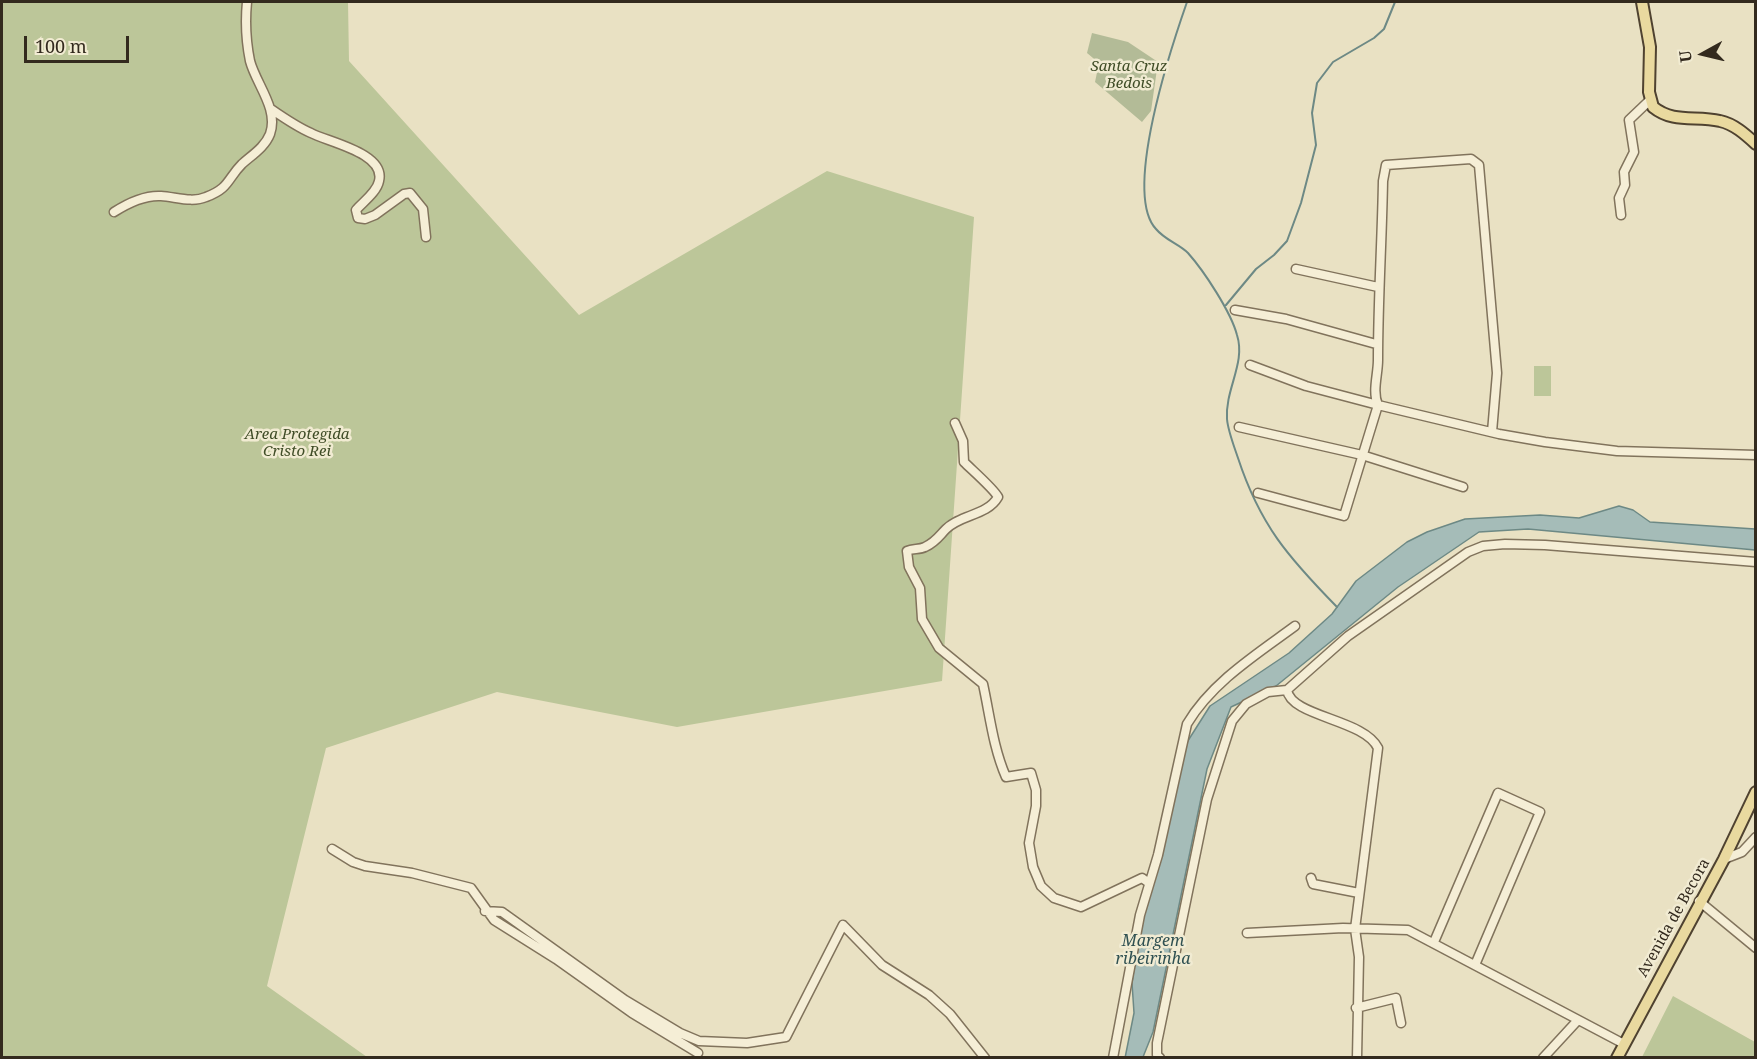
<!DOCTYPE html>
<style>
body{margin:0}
#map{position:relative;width:1757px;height:1059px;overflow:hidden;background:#e9e1c3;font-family:"Noto Serif",serif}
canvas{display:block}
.frame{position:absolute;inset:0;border:3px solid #332a1e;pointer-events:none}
.north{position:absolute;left:1673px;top:24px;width:60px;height:60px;-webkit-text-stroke:4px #f1ebd2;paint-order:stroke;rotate:262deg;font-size:16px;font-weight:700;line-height:24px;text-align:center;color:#332a1e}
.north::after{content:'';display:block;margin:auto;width:21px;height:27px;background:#332a1e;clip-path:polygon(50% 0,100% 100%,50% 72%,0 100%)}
.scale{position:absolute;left:24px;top:36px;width:105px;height:27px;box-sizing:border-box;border:3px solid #332a1e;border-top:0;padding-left:8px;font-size:18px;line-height:21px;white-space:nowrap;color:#332a1e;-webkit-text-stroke:4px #f1ebd2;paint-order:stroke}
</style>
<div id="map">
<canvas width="1757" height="1059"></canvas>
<div class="frame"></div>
<div class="north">U</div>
<div class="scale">100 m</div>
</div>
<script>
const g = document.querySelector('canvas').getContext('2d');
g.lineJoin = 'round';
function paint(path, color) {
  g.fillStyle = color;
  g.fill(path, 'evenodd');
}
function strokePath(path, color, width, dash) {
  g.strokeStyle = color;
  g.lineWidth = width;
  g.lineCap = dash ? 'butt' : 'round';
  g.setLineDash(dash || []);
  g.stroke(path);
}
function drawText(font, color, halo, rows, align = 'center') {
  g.font = font + ' "Noto Serif",serif';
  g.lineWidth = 5;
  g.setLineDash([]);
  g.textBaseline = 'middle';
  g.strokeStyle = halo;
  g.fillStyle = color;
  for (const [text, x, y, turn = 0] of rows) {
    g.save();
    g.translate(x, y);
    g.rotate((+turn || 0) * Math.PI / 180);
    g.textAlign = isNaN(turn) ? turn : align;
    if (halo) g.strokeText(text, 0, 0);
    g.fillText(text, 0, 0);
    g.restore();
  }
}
paint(new Path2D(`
 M2,2H348L349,61L579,315L827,171L974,217L942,681L677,727L497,692L326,748L267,986L367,1057L2,1058Z
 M1534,366H1551V396H1534Z
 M1673,996L1755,1042V1057H1642Z`), '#bcc699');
paint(new Path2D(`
 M1092,33L1128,42L1158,62L1151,111L1142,122L1095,82L1099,63L1087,53Z`), '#b3bb97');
const water = new Path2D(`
 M1619,506L1633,510L1650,522L1755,529V550L1528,529L1479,532L1398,587L1276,686L1231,707L1207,769L1153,1032L1143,1057L1125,1058L1134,1013L1132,983L1138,940L1184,747L1210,706L1289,653L1332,614L1356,581L1407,542L1427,532L1465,519L1540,515L1579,518Z`);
paint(water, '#a5bcb8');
strokePath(water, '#6d8985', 1.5);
strokePath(new Path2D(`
 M1187,2C1172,45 1122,193 1156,229C1165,240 1179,244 1188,253C1204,271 1231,312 1237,335C1246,363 1225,389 1227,419C1228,431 1234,446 1238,458C1260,525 1288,557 1337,607
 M1226,305L1256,269L1274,255L1287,241L1301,203L1316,145L1312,113L1317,83L1333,62L1374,38L1384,29L1395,2`), '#6d8985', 2);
const minor = new Path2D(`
 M271,109C284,118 297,127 311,133C328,142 386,153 379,181C377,192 363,202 356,210L358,218L365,219L375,215L404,194L410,193L423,209L426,237
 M114,212C128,203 144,195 161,196C176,197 192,203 206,197C230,188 227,179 242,164C252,155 265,147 270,134C279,109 256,84 250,61C246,41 245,22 247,2
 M1621,215L1619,198L1625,185L1624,172L1634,152L1629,120L1650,100
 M1296,269L1378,287
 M1235,310L1286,319L1376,344
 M1250,365L1306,386L1378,405L1344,516L1258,493
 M955,423L963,441L964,462C972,470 994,489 998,497C987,516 961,514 946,529C939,536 936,542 925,547C919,550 913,548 907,551L909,567L920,588L922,619L939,648L983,684C990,716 993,747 1006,777L1031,773L1036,790V806L1029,843L1033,867L1041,886L1054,898L1081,907L1142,878L1149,883
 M1239,427L1362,455L1463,487
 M1492,432L1497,373L1479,165L1471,159L1386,165L1383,181C1382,240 1378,300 1378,360C1378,375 1372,391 1378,405L1499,434L1545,442L1617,451L1756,455
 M1287,690C1291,717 1364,719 1378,748L1355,929L1359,957L1357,1058
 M332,849L353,862L365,866L412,873L471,888L494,920L556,959L632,1013L698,1053
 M1724,859L1742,852L1756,837
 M1311,878L1313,884L1359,893
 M1699,901L1756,948
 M485,911L502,912L625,1000L680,1033L699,1041L747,1043L786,1037L843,925L882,965L929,995L950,1014L985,1058
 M1247,933L1343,928L1408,930L1624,1044
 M1434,942L1498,793L1540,812L1475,965
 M1356,1008L1396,998L1401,1023
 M1113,1058L1140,915L1158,855L1187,724C1212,682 1257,654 1295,626
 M1160,1058L1157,1055V1043L1207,799L1232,721L1246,704L1268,692L1287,690L1348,636L1468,552L1483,546L1505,544L1545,545L1756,562
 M1543,1058L1578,1020`);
const major = new Path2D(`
 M1642,2L1650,47L1649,92L1653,107C1674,124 1696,115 1720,121C1734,124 1745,134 1756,144
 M1617,1058L1724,859L1756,792`);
strokePath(minor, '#81735c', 11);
strokePath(major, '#4f4230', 14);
strokePath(minor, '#f5eed6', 8);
strokePath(major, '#e9d99f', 10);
drawText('italic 15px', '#404d27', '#f1ebd2', [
 ["Santa Cruz",1129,67],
 ["Bedois",1129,84],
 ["Area Protegida",297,435],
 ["Cristo Rei",297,452]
]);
drawText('15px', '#332a1e', '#f1ebd2', [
 ["Avenida de Becora",1674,918,-61]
]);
drawText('italic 16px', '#2f5051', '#f1ebd2', [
 ["Margem",1153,941],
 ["ribeirinha",1153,959]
]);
</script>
